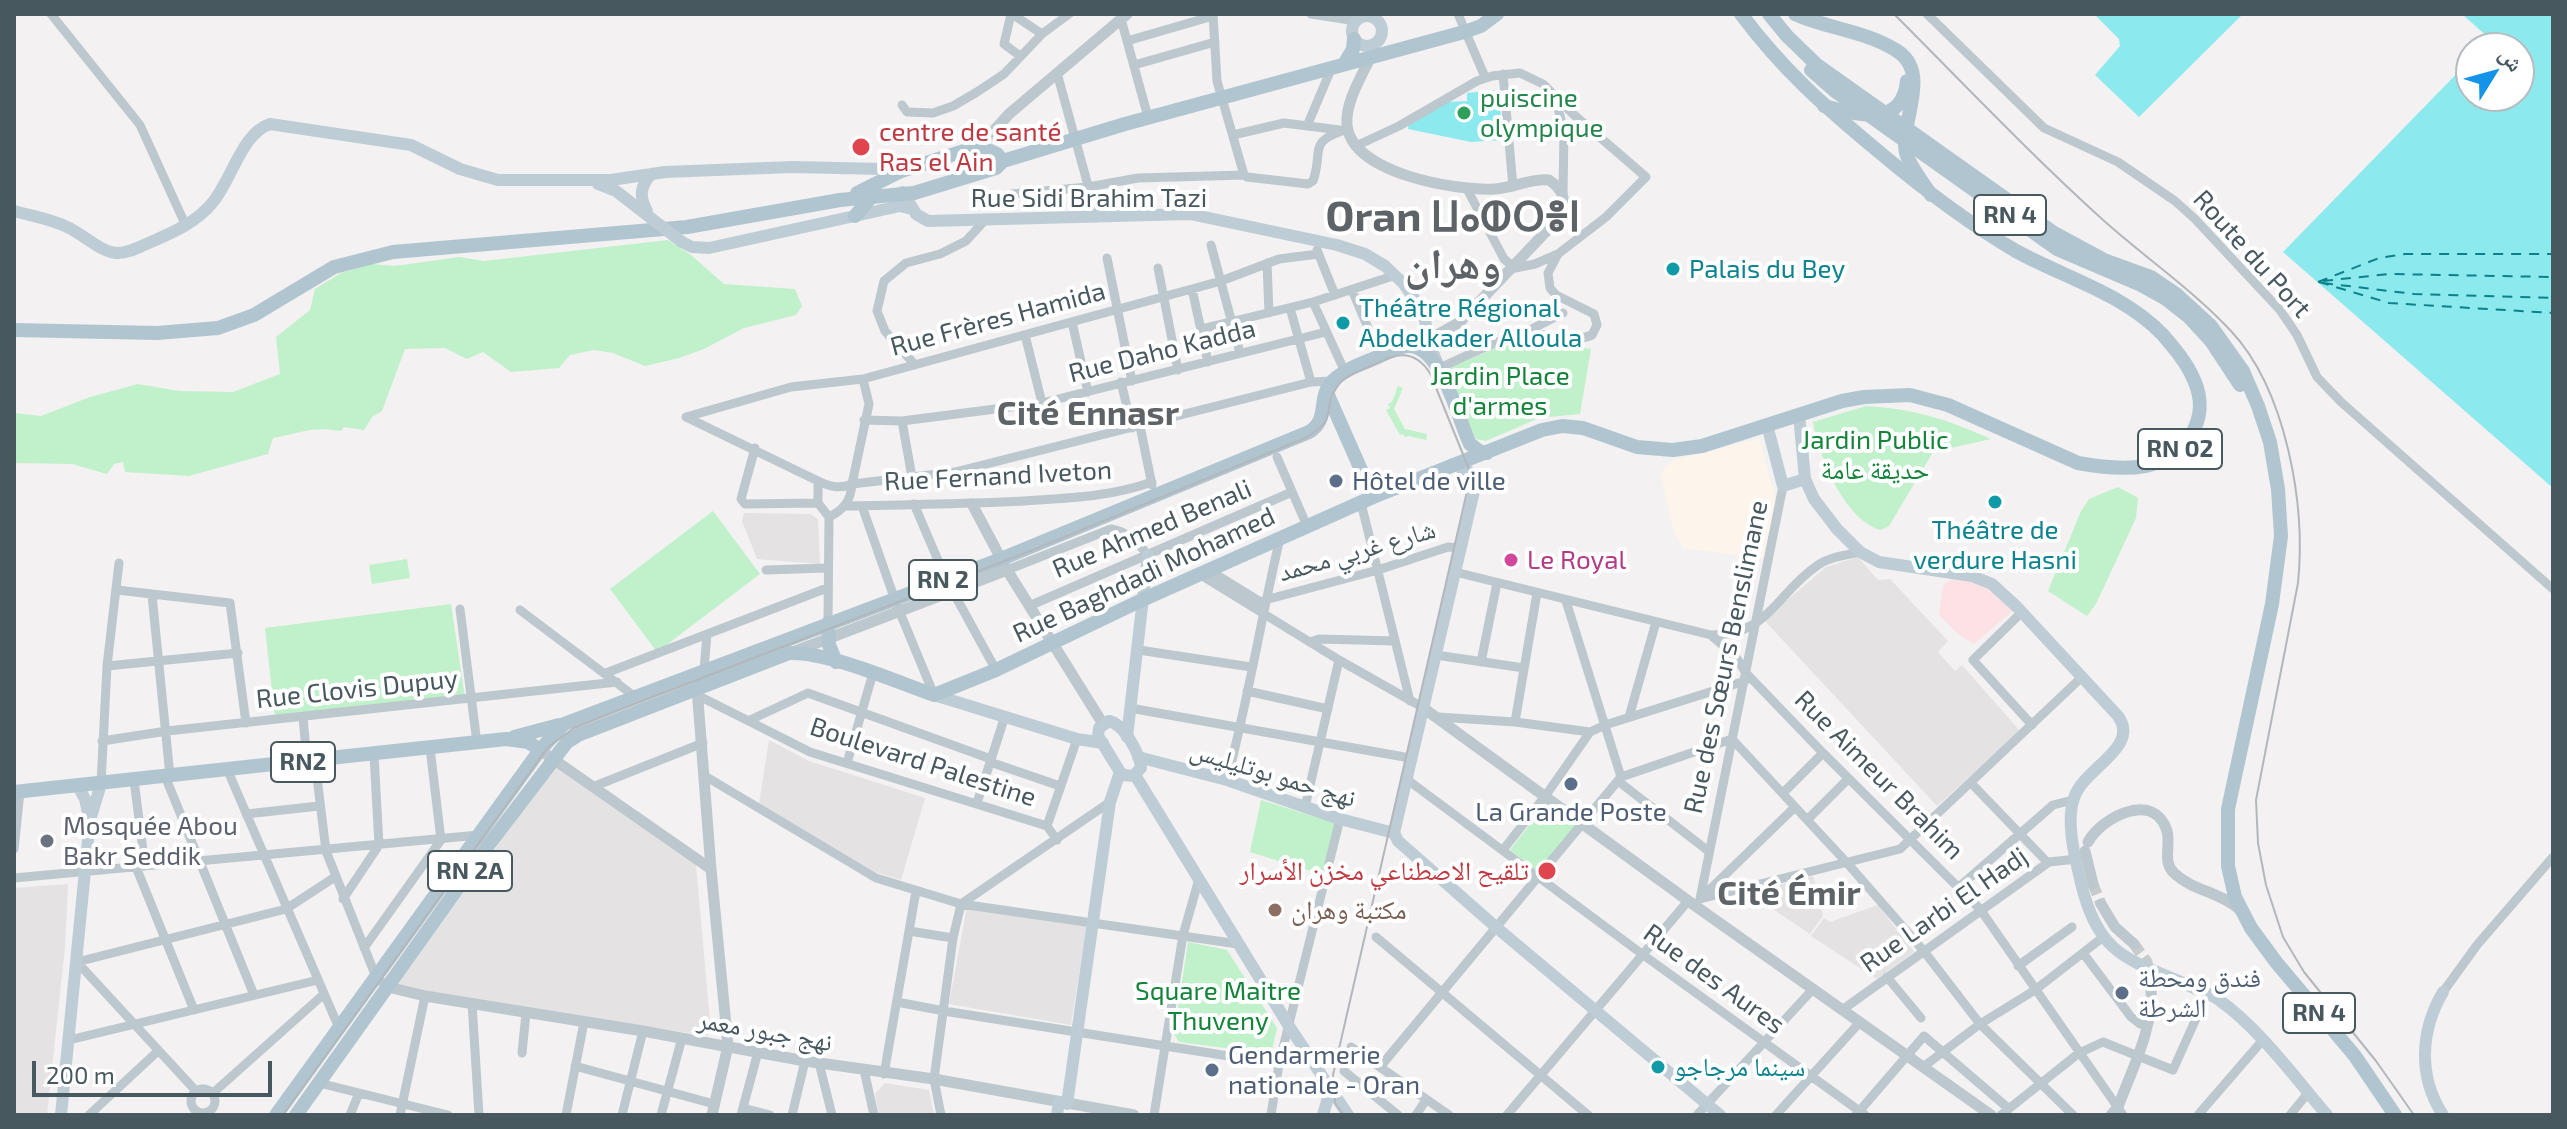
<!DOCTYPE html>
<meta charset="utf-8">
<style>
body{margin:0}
#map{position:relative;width:2567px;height:1129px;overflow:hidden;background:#f3f1f1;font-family:"Exo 2","Noto Naskh Arabic",sans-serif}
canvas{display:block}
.frame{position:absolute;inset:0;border:16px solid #48585f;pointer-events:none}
.north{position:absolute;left:2455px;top:32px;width:80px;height:80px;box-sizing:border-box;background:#fff;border:2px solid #b6bcbf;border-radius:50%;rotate:53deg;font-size:22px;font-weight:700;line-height:32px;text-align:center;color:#48585f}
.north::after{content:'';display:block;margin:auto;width:28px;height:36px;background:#1593e9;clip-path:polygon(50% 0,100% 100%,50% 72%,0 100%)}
.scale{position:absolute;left:32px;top:1061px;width:240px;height:36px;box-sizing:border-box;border:4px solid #48585f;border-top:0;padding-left:10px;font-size:24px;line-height:28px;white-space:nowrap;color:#48585f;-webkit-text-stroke:6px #fff;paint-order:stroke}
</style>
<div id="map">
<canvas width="2567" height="1129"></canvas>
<div class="frame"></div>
<div class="north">ش</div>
<div class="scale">200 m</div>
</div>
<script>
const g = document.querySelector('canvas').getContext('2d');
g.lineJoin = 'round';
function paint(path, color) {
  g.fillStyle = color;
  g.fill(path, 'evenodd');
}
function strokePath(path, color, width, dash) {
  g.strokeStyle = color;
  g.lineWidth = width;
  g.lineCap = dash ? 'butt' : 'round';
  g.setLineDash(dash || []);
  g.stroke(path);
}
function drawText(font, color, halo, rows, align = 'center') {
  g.font = font + ' "Exo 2","Noto Naskh Arabic","Noto Sans Tifinagh",sans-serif';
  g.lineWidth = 8;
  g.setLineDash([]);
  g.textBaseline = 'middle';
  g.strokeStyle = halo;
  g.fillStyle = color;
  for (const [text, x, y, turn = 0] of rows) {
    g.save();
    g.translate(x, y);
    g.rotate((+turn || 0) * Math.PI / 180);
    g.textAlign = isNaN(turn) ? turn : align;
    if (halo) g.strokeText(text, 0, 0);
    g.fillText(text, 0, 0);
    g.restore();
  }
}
paint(new Path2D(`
 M1759,439L1777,504L1763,558L1683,548L1674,532L1661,475L1665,466L1676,459Z`), '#fdf5ec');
paint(new Path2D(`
 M744,513L810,514L818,519L820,564L757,559L742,521Z
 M1858,557L1878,580L1890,579L1948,641L1938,652L1955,671L1962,665L2020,731L1937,806L1764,620L1826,567Z
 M769,740L809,761L925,798L901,880L875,872L759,804Z
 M554,767L696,865L711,1032L707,1036L401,987L398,984Z
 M1813,876L1823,916L1810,934L1749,893Z
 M68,884L65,947L47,1115H14V888Z
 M1878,905L1914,952L1877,979L1811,936L1824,918L1830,922Z
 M967,906L1087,924L1071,1025L949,1004Z
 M885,1083L929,1090L934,1115H879L875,1094Z`), '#e4e2e3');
paint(new Path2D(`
 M1956,576H1972L2017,607L1974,644L1958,634L1939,615L1943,585Z`), '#fce2e4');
paint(new Path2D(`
 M668,240L691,255L724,284L795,289L802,306L796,315L744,328L704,349L679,358L645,366L613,353L594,350L570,355L559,368L511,372L483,352L467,359L445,348L405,349L382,411L372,417L364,430L344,427L341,431C312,426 301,433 273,438L268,454L189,476L125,472L123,462L114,464L107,474L72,464L14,463V413L41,416L90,397L138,384L179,391L233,392L280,374L276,337L310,310L315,289L341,273L372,264L395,266L459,257L484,261Z
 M1521,338L1591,349L1580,414L1539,418L1486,441L1476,439L1443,370Z
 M1398,386L1403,388L1394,409L1405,429L1427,434L1426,440L1409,436L1405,437L1403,434L1400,435L1386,410L1390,408L1388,404L1392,402Z
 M1866,406C1916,409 1945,419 1991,439L1933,452L1889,526L1881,530C1844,520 1819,456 1813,422Z
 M2118,487L2138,498L2136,518L2096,604L2087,616L2048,591L2081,511L2089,499Z
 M713,511L760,574L657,652L610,589Z
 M407,559L410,578L372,584L369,565Z
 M451,604L465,698L275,718L265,628Z
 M1261,800L1335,823L1324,875L1250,852Z
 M1548,801L1580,824L1539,872L1510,850Z
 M1188,942L1227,950L1277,1028L1271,1054L1179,1042L1174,1034Z`), '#c0f1cb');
paint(new Path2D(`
 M2094,14H2243L2139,117L2095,75L2120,46L2119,39Z
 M2462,14H2553V488L2283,252L2471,59V96H2519V48H2482L2490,39Z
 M1498,90L1504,140L1471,142L1408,129L1409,123L1446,102L1467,101V93Z`), '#8ce9ee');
strokePath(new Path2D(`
 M2550,14L2553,16
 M2323,281L2389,274L2553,277
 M2318,282L2379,258L2405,254H2553
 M2319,282L2389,303L2553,313
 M2323,283L2414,294L2553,298`), '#0b8289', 2, [10, 8]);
strokePath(new Path2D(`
 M2093,884L2101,904
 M2134,944L2147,962L2151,987`), '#c8cbcc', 11, [11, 5.5]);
strokePath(new Path2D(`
 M51,14L140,125L186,226
 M1011,14L1004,44L1020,56
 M1012,14L1042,34
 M1213,14L1217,81L1244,175
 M1311,14L1356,21
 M1458,14L1485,77
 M1927,14L2044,128L2118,162L2175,201L2195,219L2280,310L2297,335L2317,377L2341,402L2553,589
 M1121,19L1148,117
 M1127,41L1213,16
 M1134,65L1215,42
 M1057,73L1097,218
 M1503,74L1513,187
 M1556,101L1564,131L1563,195
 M902,105L907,112L933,113L953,106L977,92L1004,74L1042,34L1069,14
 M1307,126L1332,67
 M1233,135L1284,123L1340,130
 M1358,145L1399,126L1477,81L1492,76L1520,73L1543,84L1573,114L1646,177L1606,217L1558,254L1548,273L1550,288L1556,295L1594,314L1597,325L1592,335C1569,345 1546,330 1522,334C1498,339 1463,358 1439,368
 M1467,189L1504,259L1515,268L1535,264L1558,254
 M1011,194L1088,187L1138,178L1244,175L1247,177L1308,184L1313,181C1324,150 1306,142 1348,129
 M1211,245L1240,353
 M1317,250L1335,295
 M1107,258L1132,381
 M1267,263L1269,313
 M1158,268L1178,370
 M1192,289L1208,362
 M1352,290L1380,356
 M1313,302L1345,372
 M1290,308L1311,382
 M1072,322L1088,392
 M1201,329L1313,302L1396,275
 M1524,333L1563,313
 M1025,335L1042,403
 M915,365L885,331L877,311L884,281L906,263L940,254L966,241L986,219
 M863,379L869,404L852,484L955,472L1311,382L1332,381
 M1121,382L1132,428
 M686,417L791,387L863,379L1221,281L1279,259L1318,254
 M686,417L818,481
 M864,420L902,421L1042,403L1326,332
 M902,421L912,477
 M1140,426L1152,485
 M755,448L741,499L745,504L818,503
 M1277,457L1307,526
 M818,481C830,487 839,489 852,484C851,500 844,510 829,517L818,503Z
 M1361,503L1410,701
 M914,504L946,579L996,670
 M845,506C905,505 965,504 1024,501C1068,498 1110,497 1152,482
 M862,506L896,603L934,695
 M766,570L827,568
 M1007,570L1111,529C1127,531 1138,543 1148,555
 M1209,570L1264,604
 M1455,572L1711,635C1770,635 1776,593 1818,565C1829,557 1846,555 1860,552
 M1199,574L1339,660L1422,707
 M117,590L230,603L246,723
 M152,595L170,776
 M1265,600L1378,570L1448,547L1461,548
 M1566,601L1621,777
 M1029,606L1292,492
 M460,609L477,743
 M520,610L634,696
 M2022,612L1973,660L2032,725
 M828,623L829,517
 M1711,635L1736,657L1746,673L1823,753L1980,909L2123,1115
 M1310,642L1319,639L1395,641
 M1139,650L1251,667
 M1436,655L1524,668
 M1481,662L1497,583
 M107,666L238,653
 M704,670L707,634
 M606,673L827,588
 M1247,691L1328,709
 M699,696L810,752L1047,826
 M1130,708L1410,758
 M303,717L307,762
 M1438,717L1515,722L1590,732L1605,725L1745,681
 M1629,717L1656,622
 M750,720L808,693L991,759
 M1515,722L1537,593
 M102,741L167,731L617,682
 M315,761L326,851L376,977L388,987
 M990,762L1060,786
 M847,763L873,673
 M227,769L339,1028
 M165,776L254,995
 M705,776L876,878L961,904L1238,944
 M1405,778L1642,954L1865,1115
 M134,780L145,866
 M1227,780C1248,700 1261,619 1280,538
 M1618,781L1707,850
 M1971,783L2048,863
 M101,784L107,666L119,563
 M595,786L703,743
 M1783,793L1823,753
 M977,803L1005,716
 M1305,807L1339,660
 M246,814L319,806
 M1808,819L1848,779
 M1057,840L1047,826L1077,739
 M14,849L20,792
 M1503,850L1546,795L1590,732
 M136,867L194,1010
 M14,878L479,835
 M1959,887L2053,805L2073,800
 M343,899L379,845L374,755
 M1700,899L1900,849L2083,676
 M1700,899L1783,486
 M1700,899L1795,807
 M909,931L953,938
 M1376,937L1588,1115
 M364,948L441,840L430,748
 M2083,953L2131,1017L2140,1024L2149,1018
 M2018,966L2072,927
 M1887,977L1921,1018
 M2443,992L2477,945L2553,857
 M897,1002L944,1011L1279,1064
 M472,1003L479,1115
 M1842,1010L2049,862L2077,859
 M69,1040L318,980
 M1351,1047L1449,1115
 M522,1053L526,1013
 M819,1063L832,1115
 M575,1066L714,1104
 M1380,1067L1621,777L1732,739L1848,864L1923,950L1980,1024L2073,1115
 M1923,1067L1980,1024L2035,990L2102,938
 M864,1070L874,1115
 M1344,1071L1398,1115
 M884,1074L916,891
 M319,1083L448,1115
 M191 1101a12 12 0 1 1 24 0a12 12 0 1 1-24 0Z
 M196,1091L77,962L286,909L335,877
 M213,1093L324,994
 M743,1108L770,1115
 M89,1115L158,1051
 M350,1115L359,1093
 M400,1115L425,996
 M566,1115L584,1022
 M622,1115L643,1031
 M661,1115L682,1038
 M741,1115L758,1052
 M792,1115L805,1061
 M941,1115L934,1079L953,938L961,904L1110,802
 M1154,1115L1183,935L1199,879
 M1271,1115L1279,1064L1340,819
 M1416,1115L1426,1100
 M1507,1115L1688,901
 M1697,1115L1813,989
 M1776,1115L1860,1022
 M1856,1115L1924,1036L2008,1108
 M2001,1115L2079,1053L2103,1042L2173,1070L2207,994
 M2198,1115L2262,1041
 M2290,1115L2308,1093`), '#bcc8ce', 9);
strokePath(new Path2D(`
 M1371,56C1362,76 1345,102 1347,125C1352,174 1457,191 1495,189C1513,188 1531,178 1549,180C1564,190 1568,203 1559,218L1460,322L1428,340
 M980,146L1009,114L1127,14
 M972,504L1007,570L1103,724
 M793,652L1007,570
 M697,688L711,869L728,1046L712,1115
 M1422,707L1694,905L1991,1115
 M540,750L711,869
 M2088,842C2102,817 2154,790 2167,831C2171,845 2162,862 2174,873C2193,891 2220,892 2239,909
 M2085,851L2093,884
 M2101,904L2115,927L2134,944
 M388,987L425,996L643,1031L805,1061L934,1079L1134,1115
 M2111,1115L2118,1107C2132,1069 2154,1028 2151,987`), '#bcc8ce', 11);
strokePath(new Path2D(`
 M1352 31a15 15 0 1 1 30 0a15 15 0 1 1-30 0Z
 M598,184L616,191L652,219
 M903,192L916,214L928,221L1190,214L1337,245L1365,254L1385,266L1404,284L1424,313L1428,340L1438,365
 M14,211C32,216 51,219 67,227C83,234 99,251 116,253C128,254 141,246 151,242C174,232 197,222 213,202C232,179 242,133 270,124L411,145L460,169L498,180H611L665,172L792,167L883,169L906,166
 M647,211C639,196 640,187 651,174
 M682,242L692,247L709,248L900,206L912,209
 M1799,415L1805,479L1814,499L1837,529L1860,552L1879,562L1972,576L1992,584L2017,607L2118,716C2141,748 2083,768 2074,798C2065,823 2076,862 2082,887C2100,959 2133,960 2192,987C2201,991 2211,994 2219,1000C2258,1027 2296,1079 2327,1115
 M1767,425L1783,486L1805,479
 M934,695L1077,739L1103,743
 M1109,721C1124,724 1140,754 1141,768L1133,776L1124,775L1120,772L1098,736L1099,728Z
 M1127,737L1148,555
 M1138,757L1227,780L1340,819L1394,833
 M1135,775L1289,1026L1348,1115
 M78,786L85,799L89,817
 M1394,833L1398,841L1497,928L1720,1115
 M1394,833L1475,487L1468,471L1453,464
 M2443,992C2420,1031 2418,1077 2443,1115
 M1067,1104L1110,802L1120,772
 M61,1115L90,820L101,784
 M1057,1115L1059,1102
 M1323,1115L1330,1091`), '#becdd5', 12);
strokePath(new Path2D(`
 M1769,14L1787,36L1817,65L2054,233L2104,260L2151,277L2176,294L2211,326L2243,371L2258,406L2270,442L2278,489L2281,536L2272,604L2228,809V866L2235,897L2251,928L2276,962L2355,1056L2395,1115
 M1345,63L1353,49L1354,39
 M1811,70L1835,91L2057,249L2139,284L2166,299L2189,317L2211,341L2240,385
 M857,193L901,171L980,146L997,154L1003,161
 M855,216L873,195
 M14,330L157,333L218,328L254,315L334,267L393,252L687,227L840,200L914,193L996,168L1003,161L1125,124L1464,32L1481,26L1497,14
 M1328,395L1373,497
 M828,623L829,645L836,662
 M514,737L559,725
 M14,792L506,739L528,742L540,750
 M276,1115L540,750L564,724L1001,559L1309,432C1329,420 1318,400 1330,384C1340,371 1363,363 1378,357C1386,353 1398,347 1407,346C1441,343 1458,419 1470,444L1479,451L1487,453
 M296,1115L490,843L567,742L578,735L789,653C830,652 894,681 934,695L996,670L1144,599L1373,497L1542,430L1562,426L1583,428L1637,447L1673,450L1702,446L1842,401L1864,397L1910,395L1948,405L2078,463C2100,467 2123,470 2145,466C2185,458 2212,419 2194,380C2187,363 2175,349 2163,335C2123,293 2065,278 2016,251C1966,222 1922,188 1878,151C1825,107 1783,70 1741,14`), '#b0c5d0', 14);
strokePath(new Path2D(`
 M283,1115L548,747L574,728L614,712L1038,548L1305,438C1341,418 1320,411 1337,387C1344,376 1357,372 1369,367C1393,355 1412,346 1430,373L1471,474L1333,1075L1335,1103L1344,1115`), '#b3b7bb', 2);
strokePath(new Path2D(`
 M1894,14C1963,83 2030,154 2102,219C2144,257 2192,289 2231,331C2286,390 2306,504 2298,583L2256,800L2258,843L2266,885L2283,937L2304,972L2376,1061L2414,1115`), '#b3b7bb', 2);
strokePath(new Path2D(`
 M652,219L682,242`), '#becdd5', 12);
strokePath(new Path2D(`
 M1795,14C1826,28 1864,31 1894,49C1934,71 1899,121 1906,153C1910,167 1923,182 1931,195
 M1824,106C1856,114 1902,129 1907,81`), '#b0c5d0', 14);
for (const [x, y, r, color] of [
 [1464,113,8,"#2e9e5b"],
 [861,147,10,"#e0444e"],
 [1673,269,8,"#0f9aa8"],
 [1343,323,8,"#0f9aa8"],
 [1336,481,8,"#5c6f8a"],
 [1995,502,8,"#0f9aa8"],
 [1511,560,8,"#d1479c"],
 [1571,784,8,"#5c6f8a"],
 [47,841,8,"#6b7280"],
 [1547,871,10,"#e0444e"],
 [1275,910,8,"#8d6e63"],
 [2122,993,8,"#5c6f8a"],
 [1658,1067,8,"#0f9aa8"],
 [1212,1070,8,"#5c6f8a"]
]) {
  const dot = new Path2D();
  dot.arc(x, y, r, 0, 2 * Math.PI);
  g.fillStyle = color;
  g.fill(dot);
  strokePath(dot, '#fff', 3);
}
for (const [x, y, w] of [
 [2010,215,72],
 [2180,449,84],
 [943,580,68],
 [303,762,64],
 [470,871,84],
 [2319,1013,72]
]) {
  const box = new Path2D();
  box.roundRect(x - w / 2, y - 20, w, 40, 6);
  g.fillStyle = '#fff';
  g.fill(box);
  strokePath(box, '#48585f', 2);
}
drawText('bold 24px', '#48585f', null, [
 ["RN 4",2010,215],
 ["RN 02",2180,449],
 ["RN 2",943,580],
 ["RN2",303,762],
 ["RN 2A",470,871],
 ["RN 4",2319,1013]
]);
drawText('26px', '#27864d', '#fff', [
 ["puiscine",1480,98],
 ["olympique",1480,128]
], 'left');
drawText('26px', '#be3a42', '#fff', [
 ["centre de santé",879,132],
 ["Ras el Ain",879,162],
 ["تلقيح الاصطناعي مخزن الأسرار",1529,871,"right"]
], 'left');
drawText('26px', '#48585f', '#fff', [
 ["Rue Sidi Brahim Tazi",1089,198],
 ["Route du Port",2252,254,48],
 ["Rue Frères Hamida",998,319,-15],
 ["Rue Daho Kadda",1162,351,-14],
 ["Rue Fernand Iveton",998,476,-3],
 ["Rue Ahmed Benali",1152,529,-23],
 ["شارع غربي محمد",1357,551,-16],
 ["Rue Baghdadi Mohamed",1144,575,-25],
 ["Rue des Sœurs Benslimane",1726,657,-78],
 ["Rue Clovis Dupuy",357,689,-6],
 ["Boulevard Palestine",923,762,18],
 ["نهج حمو بوتليليس",1273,774,17],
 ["Rue Aimeur Brahim",1879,775,45],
 ["Rue Larbi El Hadj",1944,910,-35],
 ["Rue des Aures",1714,979,36],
 ["نهج جبور معمر",765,1031,10]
]);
drawText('26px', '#0d838f', '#fff', [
 ["Palais du Bey",1689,269],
 ["Théâtre Régional",1359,308],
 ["Abdelkader Alloula",1359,338],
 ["Théâtre de",1995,530,"center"],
 ["verdure Hasni",1995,560,"center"],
 ["سينما مرجاجو",1674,1067]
], 'left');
drawText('26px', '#15843b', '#fff', [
 ["Jardin Place",1500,376],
 ["d'armes",1500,406],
 ["Jardin Public",1875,440],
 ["حديقة عامة",1875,470],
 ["Square Maitre",1218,991],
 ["Thuveny",1218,1021]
]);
drawText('26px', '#4e5e75', '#fff', [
 ["Hôtel de ville",1352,481],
 ["La Grande Poste",1571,812,"center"],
 ["فندق ومحطة",2138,978],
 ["الشرطة",2138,1008],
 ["Gendarmerie",1228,1055],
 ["nationale - Oran",1228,1085]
], 'left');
drawText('26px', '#b23c85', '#fff', [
 ["Le Royal",1527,560]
], 'left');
drawText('26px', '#5b616d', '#fff', [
 ["Mosquée Abou",63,826],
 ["Bakr Seddik",63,856]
], 'left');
drawText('26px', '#785e54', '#fff', [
 ["مكتبة وهران",1291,910]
], 'left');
drawText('bold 34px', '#5d6366', '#fff', [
 ["Cité Ennasr",1088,414],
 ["Cité Émir",1789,894]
]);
drawText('bold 42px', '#5d6366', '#fff', [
 ["Oran ⵡⴰⵀⵔⴻⵏ",1453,217],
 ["وهران",1453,265]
]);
</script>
